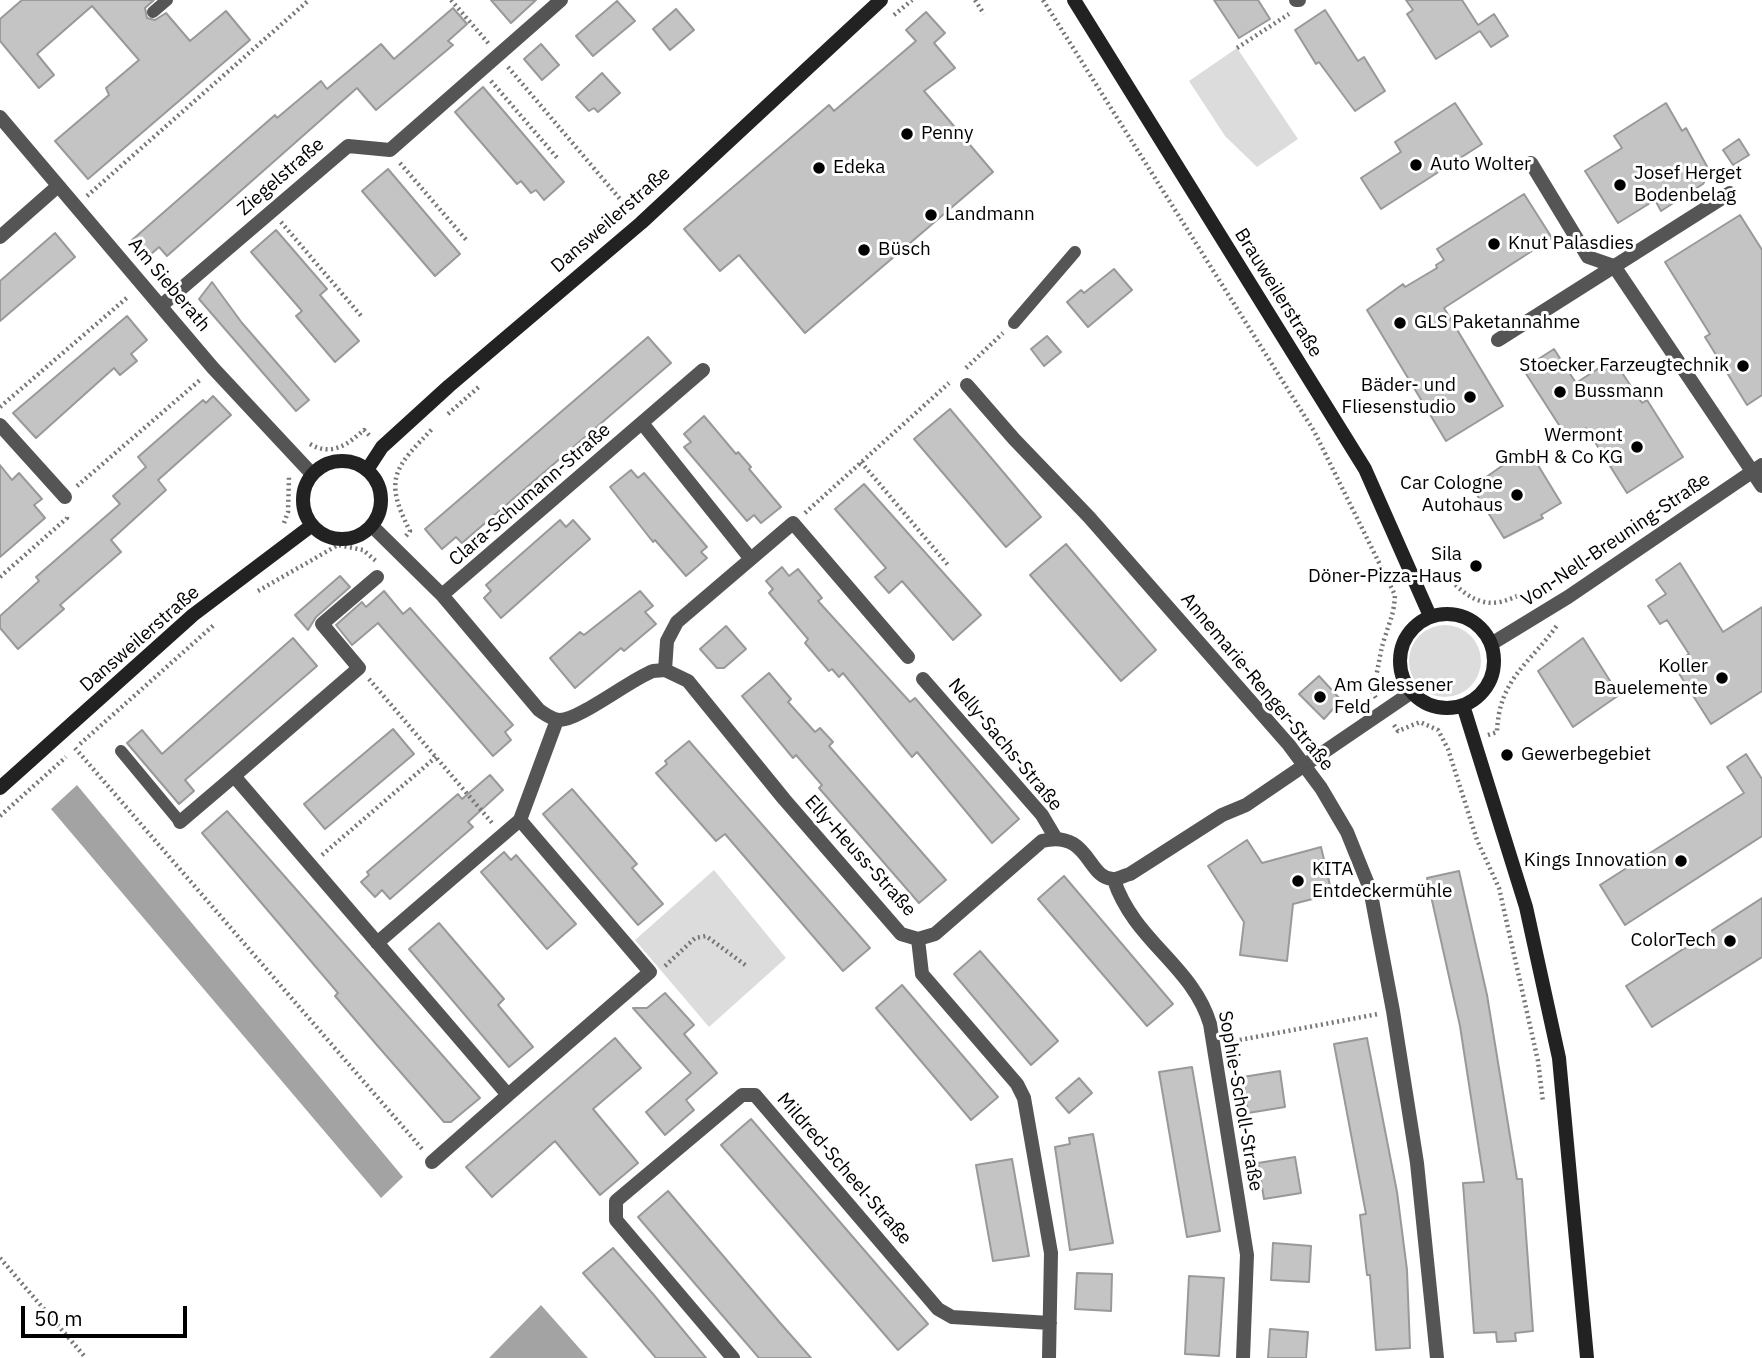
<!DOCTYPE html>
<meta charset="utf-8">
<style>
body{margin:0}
#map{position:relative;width:1762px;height:1358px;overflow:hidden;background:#fff;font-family:"IBM Plex Sans",sans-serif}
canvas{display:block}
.scale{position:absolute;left:21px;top:1306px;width:166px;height:32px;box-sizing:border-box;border:4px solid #000;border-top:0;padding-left:9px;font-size:21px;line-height:24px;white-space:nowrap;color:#000;-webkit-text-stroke:5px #fff;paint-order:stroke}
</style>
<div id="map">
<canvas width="1762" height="1358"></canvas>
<div class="scale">50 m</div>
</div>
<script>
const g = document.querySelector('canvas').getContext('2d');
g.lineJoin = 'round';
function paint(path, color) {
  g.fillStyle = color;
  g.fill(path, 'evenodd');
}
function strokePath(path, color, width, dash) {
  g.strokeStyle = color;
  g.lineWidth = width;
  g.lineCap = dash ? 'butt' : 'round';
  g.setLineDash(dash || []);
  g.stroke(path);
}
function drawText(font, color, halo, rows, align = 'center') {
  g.font = font + ' "IBM Plex Sans",sans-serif';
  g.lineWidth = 6;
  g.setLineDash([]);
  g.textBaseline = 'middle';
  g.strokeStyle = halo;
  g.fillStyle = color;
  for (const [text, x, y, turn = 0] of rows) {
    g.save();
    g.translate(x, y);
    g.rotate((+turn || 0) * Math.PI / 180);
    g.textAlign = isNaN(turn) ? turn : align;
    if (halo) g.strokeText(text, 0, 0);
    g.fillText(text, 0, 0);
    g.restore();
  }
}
paint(new Path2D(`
 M1237,48L1298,139L1257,167L1225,136L1189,81Z
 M1409 661a36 36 0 1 1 72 0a36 36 0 1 1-72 0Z
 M714,870L786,958L709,1027L635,940Z`), '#dcdcdc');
paint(new Path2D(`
 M77,785L403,1177L381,1198L51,809Z
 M541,1305L588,1358H489Z`), '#a3a3a3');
const building = new Path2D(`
 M22,0H154L145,8L147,18L155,20L166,13L190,41L226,11L250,40L88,179L55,141L109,95L106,88L139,60L92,6L37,54L54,75L39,88L0,41V19Z
 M491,0H536L511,23Z
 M1214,0H1258L1270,19L1239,38Z
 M1406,0H1462L1478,25L1494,14L1508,36L1491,47L1480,31L1436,59L1407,14L1413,10Z
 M617,1L635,21L593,56L576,36Z
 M453,8L467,24L448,41L453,45L376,110L357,88L167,256L159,247L150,255L132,240L275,115L277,118L321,81L327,89L381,44L394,59Z
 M676,9L694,30L670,50L653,29Z
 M1325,10L1358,61L1364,57L1385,91L1355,111L1319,62L1316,64L1295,30Z
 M926,12L945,33L934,43L955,68L924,91L993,172L805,333L739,255L720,271L684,229L829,105L834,111L916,41L906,30Z
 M541,44L559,65L542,80L524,59Z
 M602,73L620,93L598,112L594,108L589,111L576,97Z
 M483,87L564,182L544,200L536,190L531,193L521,181L517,184L455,112Z
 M1455,103L1482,144L1381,209L1361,178L1401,152L1395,142Z
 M1666,103L1682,131L1686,128L1710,172L1703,184L1661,211L1655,200L1618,223L1585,171L1622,148L1614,136Z
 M1739,139L1749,155L1733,165L1723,150Z
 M388,169L460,254L435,276L362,191Z
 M1524,194L1552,238L1444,308L1503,406L1446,441L1367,310L1403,284L1405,287L1437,268L1436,265L1444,260L1437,249Z
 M1740,215L1762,250V395L1747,405L1705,337L1710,334L1665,262Z
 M276,230L327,289L320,295L359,341L335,362L296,316L302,311L251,252Z
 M55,233L75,257L0,321V281Z
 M1114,269L1132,290L1088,327L1067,302L1081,290L1084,293Z
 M212,282L242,323L309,400L296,411L199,299Z
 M127,316L147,340L131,354L137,361L120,375L114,368L36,438L13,413Z
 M1047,336L1061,352L1044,366L1031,349Z
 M648,337L671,363L462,543L456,537L442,549L425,529Z
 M1554,349L1576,383L1613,359L1642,403L1647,400L1683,457L1627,493L1586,428L1568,439L1523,369Z
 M213,396L231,415L158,480L166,490L111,540L121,552L60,605L64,609L18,649L0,628V616L39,581L36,577L120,504L113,496L146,467L138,457L203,400L206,403Z
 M950,409L1041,517L1006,547L914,439Z
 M704,416L736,454L738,452L751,467L749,469L781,507L761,523L754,515L747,521L684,447L691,442L684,434Z
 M1530,452L1561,503L1541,515L1543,518L1504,538L1472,487L1509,461L1511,464Z
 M0,465L12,480L19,473L42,499L34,505L45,518L0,557Z
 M631,470L638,478L644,473L707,547L701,552L707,558L686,576L655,540L653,542L610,487Z
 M864,484L981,615L953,640L902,581L889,593L875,577L886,568L835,509Z
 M560,520L566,527L573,520L590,539L501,618L484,598L491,591L486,585Z
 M1066,544L1156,650L1121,681L1030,575Z
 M1680,563L1723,632L1762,607V691L1711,724L1673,664L1689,654L1667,620L1660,624L1648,606L1666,594L1656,580Z
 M782,567L789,576L798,569L822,598L818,601L910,702L915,698L1019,819L992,843L917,752L912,757L843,673L839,677L832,669L829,671L805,643L808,639L769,593L773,589L766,581Z
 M340,576L350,587L316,617L308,630L295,615Z
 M384,591L403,614L410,608L513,725L505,732L511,740L493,756L378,623L352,645L336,625L362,602L366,607Z
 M640,591L653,606L645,612L656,624L624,651L621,648L575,688L550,658L580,632L584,635Z
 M726,626L746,649L724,668H717L700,649Z
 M293,638L317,666L185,780L194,791L179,804L127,743L142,730L162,754Z
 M1583,638L1619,695L1573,727L1538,671Z
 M769,673L791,699L788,702L815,732L820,728L833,742L829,746L946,880L919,903L819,788L822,785L796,755L793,758L742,696Z
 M1319,676L1341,700L1324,719L1299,694Z
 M393,729L414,754L325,829L304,804Z
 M689,741L870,948L843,971L725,834L716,841L656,773L667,764L665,761Z
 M1746,754L1762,779V836L1625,925L1600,885L1744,793L1727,767Z
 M490,775L503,790L468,822L473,827L390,899L382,890L375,897L361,882L369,875L367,872L458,794L462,799Z
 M572,789L637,864L632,868L663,904L638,925L543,814Z
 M227,811L480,1098L451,1122H444L376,1044L335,996L338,993L202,833Z
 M1247,840L1262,863L1321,847L1332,894L1293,904L1287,961L1240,955L1244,922L1208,866Z
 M504,852L511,860L516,855L576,924L547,949L481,872Z
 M1459,871L1487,995L1517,1179H1522L1533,1331L1515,1333L1516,1341L1497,1342L1496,1332L1474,1333L1463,1183L1484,1182L1460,1026L1427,878Z
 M1064,876L1173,1004L1147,1026L1038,899Z
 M1762,898V957L1652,1027L1626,986Z
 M439,923L504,999L498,1005L533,1047L509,1067L409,949Z
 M980,951L1058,1041L1031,1065L954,974Z
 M902,985L998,1097L971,1120L876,1008Z
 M665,993L694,1025L684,1034L717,1073L686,1100L694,1110L665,1135L646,1112L691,1073L633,1008H647Z
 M615,1038L641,1068L593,1109L638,1163L600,1195L555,1141L492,1197L466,1167Z
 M1367,1038L1397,1192L1407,1270L1410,1348L1376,1350L1370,1275H1367L1360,1215L1366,1214L1334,1044Z
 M1192,1067L1220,1231L1187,1237L1159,1072Z
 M1280,1071L1285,1107L1248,1113L1243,1077Z
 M1079,1078L1092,1093L1069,1113L1056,1098Z
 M751,1119L928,1324L898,1350L721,1145Z
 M1093,1134L1113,1243L1070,1250L1055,1147L1070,1144L1069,1138Z
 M1295,1157L1301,1193L1264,1199L1258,1163Z
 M1012,1159L1029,1256L993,1261L976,1165Z
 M668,1191L781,1324L811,1358H759L697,1286L638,1217Z
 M1273,1243L1311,1246L1309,1282L1271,1280Z
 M613,1248L653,1294L706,1358H656L610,1304L583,1273Z
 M1077,1273L1112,1274L1111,1311L1075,1309Z
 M1189,1276L1224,1278L1219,1356L1185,1354Z
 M1270,1329L1308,1332L1306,1358H1268Z`);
paint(building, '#c4c4c4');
strokePath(building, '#999', 2);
strokePath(new Path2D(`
 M451,0L489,44
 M975,0L984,14
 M1043,0L1314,431L1395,595C1394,614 1390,620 1385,637C1378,656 1380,670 1371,690L1376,698
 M894,15L912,0
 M1237,48L1289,14
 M508,67L631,212
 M491,81L559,160
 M400,163L468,242
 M87,196L309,0
 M281,222L362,317
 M966,368L1003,333
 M0,407L129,296
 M448,414L481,385
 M310,444C332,457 348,444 364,430L371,437
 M861,462L948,565
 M77,486L200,380
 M805,513L949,383
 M284,523L288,512L289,477
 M406,536L410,531C382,477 396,467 434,427
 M0,577L67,518L66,514
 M1429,578L1443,572C1458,588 1475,607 1500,602C1517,598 1519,592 1538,594
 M258,591L338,545L363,550L376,561
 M369,679L493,824
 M1394,725L1398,731L1420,722L1438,730L1448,749L1477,840L1499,888L1538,1061L1543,1102
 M1488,735L1497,732C1499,678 1530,664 1558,624
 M80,744L215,624
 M75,748L423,1150
 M0,816L66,757
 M322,855L436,757
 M665,966L695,938L706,936L748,967
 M1229,1042L1378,1014
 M0,1258L86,1358`), '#777', 4.5, [2, 3.5]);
strokePath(new Path2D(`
 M153,12L167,0
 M1014,323L1075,252
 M121,751L180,822`), '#555', 12);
strokePath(new Path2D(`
 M1296,0H1299
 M0,117L213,368L312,474
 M1531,163L1588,257L1614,266L1762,486
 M0,237L58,186
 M162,305L348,146L390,150L561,0
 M1498,340L1730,193
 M967,385L1014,439L1089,517L1289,745L1321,788L1347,832L1370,889L1393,1011L1417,1163L1437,1358
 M642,423L750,558
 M0,425L65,497
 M372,526L442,595L539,710C545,714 551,719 559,720C578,721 631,679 653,671L665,670L688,681L784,799L901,934L918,939L935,934L1042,841C1090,829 1087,880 1114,879C1118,879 1125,875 1130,874L1222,815L1246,805L1412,692
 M377,577L322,624L359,668L234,776L508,1095L650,972L520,820L377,943
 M442,595L703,370
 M1491,644L1568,597L1762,465
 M665,670L667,641L677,622L793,523L908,657
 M923,679L1042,815L1055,837
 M520,820L557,720
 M180,822L234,776
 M1114,880C1134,941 1193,966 1210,1024L1247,1255L1243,1358
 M918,939L922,974L1017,1084L1024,1098L1051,1253L1049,1358
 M432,1162L508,1095
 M733,1358L616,1220V1201L742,1095H755L938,1309L952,1317L1050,1323`), '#555', 14);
strokePath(new Path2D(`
 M1074,0L1365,469L1430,616
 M303 500a39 39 0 1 1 78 0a39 39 0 1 1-78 0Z
 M367,470L382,447L449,386L641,223L881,0
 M1400 661a47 47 0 1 1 94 0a47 47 0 1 1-94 0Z
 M1463,705L1526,907L1559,1058L1587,1358
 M0,788L193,615L311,526`), '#222', 14);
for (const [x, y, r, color] of [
 [907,134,7,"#000"],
 [1416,165,7,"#000"],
 [819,168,7,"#000"],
 [1620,185,7,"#000"],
 [931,215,7,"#000"],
 [1494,244,7,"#000"],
 [864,250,7,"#000"],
 [1400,323,7,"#000"],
 [1743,366,7,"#000"],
 [1560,392,7,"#000"],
 [1470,397,7,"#000"],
 [1637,447,7,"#000"],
 [1517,495,7,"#000"],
 [1476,566,7,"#000"],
 [1722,678,7,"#000"],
 [1320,697,7,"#000"],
 [1507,755,7,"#000"],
 [1681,861,7,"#000"],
 [1298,881,7,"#000"],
 [1730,941,7,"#000"]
]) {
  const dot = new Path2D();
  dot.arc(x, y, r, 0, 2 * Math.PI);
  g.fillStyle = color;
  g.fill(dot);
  strokePath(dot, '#fff', 2.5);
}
drawText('19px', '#000', '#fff', [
 ["Penny",921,134],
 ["Auto Wolter",1430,165],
 ["Edeka",833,168],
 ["Josef Herget",1634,174],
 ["Bodenbelag",1634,196],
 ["Landmann",945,215],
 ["Knut Palasdies",1508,244],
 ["Büsch",878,250],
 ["GLS Paketannahme",1414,323],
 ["Stoecker Farzeugtechnik",1729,366,"right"],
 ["Bäder- und",1456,386,"right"],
 ["Fliesenstudio",1456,408,"right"],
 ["Bussmann",1574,392],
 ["Wermont",1623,436,"right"],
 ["GmbH & Co KG",1623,458,"right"],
 ["Car Cologne",1503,484,"right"],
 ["Autohaus",1503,506,"right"],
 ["Sila",1462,555,"right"],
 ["Döner-Pizza-Haus",1462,577,"right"],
 ["Koller",1708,667,"right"],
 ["Bauelemente",1708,689,"right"],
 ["Am Glessener",1334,686],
 ["Feld",1334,708],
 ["Gewerbegebiet",1521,755],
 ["Kings Innovation",1667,861,"right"],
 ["KITA",1312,870],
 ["Entdeckermühle",1312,892],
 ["ColorTech",1716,941,"right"]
], 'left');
drawText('19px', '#000', '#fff', [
 ["Ziegelstraße",281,177,-41],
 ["Dansweilerstraße",611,220,-41],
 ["Am Sieberath",169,285,50],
 ["Brauweilerstraße",1278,293,58],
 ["Clara-Schumann-Straße",530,495,-41],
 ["Von-Nell-Breuning-Straße",1616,540,-34],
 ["Dansweilerstraße",140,639,-41],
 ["Annemarie-Renger-Straße",1257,682,50],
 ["Nelly-Sachs-Straße",1005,745,50],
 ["Elly-Heuss-Straße",860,856,48],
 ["Sophie-Scholl-Straße",1240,1101,80],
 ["Mildred-Scheel-Straße",844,1169,49]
]);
</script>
